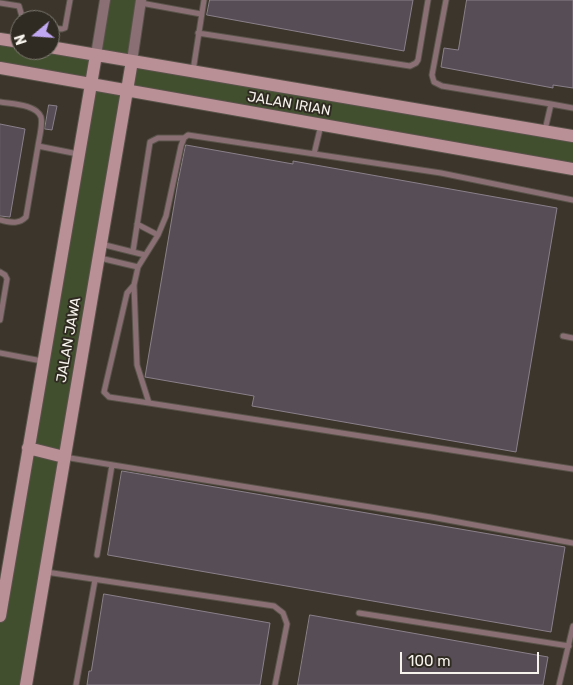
<!DOCTYPE html>
<style>
body{margin:0}
#map{position:relative;width:573px;height:685px;overflow:hidden;background:#3b352b;font-family:Rubik,sans-serif}
canvas{display:block}
.north{position:absolute;left:10px;top:10px;width:50px;height:50px;box-sizing:border-box;background:#302b22;border:1px solid #7f7b73;border-radius:50%;rotate:252deg;font-size:14px;font-weight:700;line-height:20px;text-align:center;color:#f6f2ec}
.north::after{content:'';display:block;margin:auto;width:18px;height:22px;background:#c1a8f3;clip-path:polygon(50% 0,100% 100%,50% 72%,0 100%)}
.scale{position:absolute;left:400px;top:652px;width:139px;height:22px;box-sizing:border-box;border:2px solid #f6f2ec;border-top:0;padding-left:6px;font-size:15px;line-height:18px;white-space:nowrap;color:#f6f2ec;-webkit-text-stroke:4px #302b22;paint-order:stroke}
</style>
<div id="map">
<canvas width="573" height="685"></canvas>
<div class="north">N</div>
<div class="scale">100 m</div>
</div>
<script>
const g = document.querySelector('canvas').getContext('2d');
g.lineJoin = 'round';
function paint(path, color) {
  g.fillStyle = color;
  g.fill(path, 'evenodd');
}
function strokePath(path, color, width, dash) {
  g.strokeStyle = color;
  g.lineWidth = width;
  g.lineCap = dash ? 'butt' : 'round';
  g.setLineDash(dash || []);
  g.stroke(path);
}
function drawText(font, color, halo, rows, align = 'center') {
  g.font = font + ' Rubik,sans-serif';
  g.lineWidth = 4;
  g.setLineDash([]);
  g.textBaseline = 'middle';
  g.strokeStyle = halo;
  g.fillStyle = color;
  for (const [text, x, y, turn = 0] of rows) {
    g.save();
    g.translate(x, y);
    g.rotate((+turn || 0) * Math.PI / 180);
    g.textAlign = isNaN(turn) ? turn : align;
    if (halo) g.strokeText(text, 0, 0);
    g.fillText(text, 0, 0);
    g.restore();
  }
}
paint(new Path2D(`
 M105,0H142L132,61L573,136V168L128,91L26,685H0V616L91,84L0,68V39L20,42V50H50L96,55ZM97,55L132,61L128,90L91,84Z`), '#424f2f');
const building = new Path2D(`
 M210,0H413L404,51L207,15Z
 M467,0H573V88L553,85V88L441,67L444,48L458,50Z
 M49,105L57,106L52,130L45,129Z
 M0,124L25,129L10,217L0,216Z
 M186,145L293,164V161L557,208L516,452L252,406L254,396L145,377L178,182Z
 M122,471L565,547L551,632L108,555Z
 M104,594L270,623L260,685H87L89,671H91Z
 M310,615L548,657L543,685H298Z`);
paint(building, '#564d56');
strokePath(building, '#8a808a', 1);
const lane = new Path2D(`
 M446,0L432,75L434,82L442,86L551,104L545,130
 M0,3L19,6L23,20
 M141,3L201,14
 M50,28L62,29L65,28L70,0
 M198,33L410,66L416,63L418,60L428,0
 M193,71L204,0
 M0,102C11,104 36,104 41,117C43,125 39,138 38,146
 M551,104L573,108
 M314,154L321,125
 M573,200L441,173L188,135L184,138L181,146L166,216L158,235L138,267L134,285L137,365L149,403L573,469
 M0,220C10,222 18,225 26,217L38,146L78,154
 M137,224L158,235
 M101,244L145,255
 M133,251L150,142L158,138H184
 M100,258L138,267
 M0,272L5,275L7,279L0,320
 M134,285L127,293L104,392L109,397L149,403
 M563,336L573,338
 M0,353L42,361
 M64,457L431,517L573,543
 M97,555L112,465
 M46,572L274,606L283,613L287,624L275,685
 M359,613L569,646
 M76,685L95,580
 M559,685L573,626`);
const street = new Path2D(`
 M96,55L105,0
 M132,61L141,0`);
const secondary = new Path2D(`
 M0,39L20,42
 M50,47L573,136
 M0,68L573,169
 M28,448L64,457
 M0,616L96,55
 M26,685L132,61`);
strokePath(lane, '#59534a', 7);
strokePath(street, '#59534a', 12);
strokePath(secondary, '#59534a', 14);
strokePath(lane, '#8a7074', 5);
strokePath(street, '#8a7074', 10);
strokePath(secondary, '#ba9097', 12);
drawText('14px', '#f6f2ec', '#302b22', [
 ["JALAN IRIAN",289,104,10],
 ["JALAN JAWA",69,340,-80]
]);
</script>
